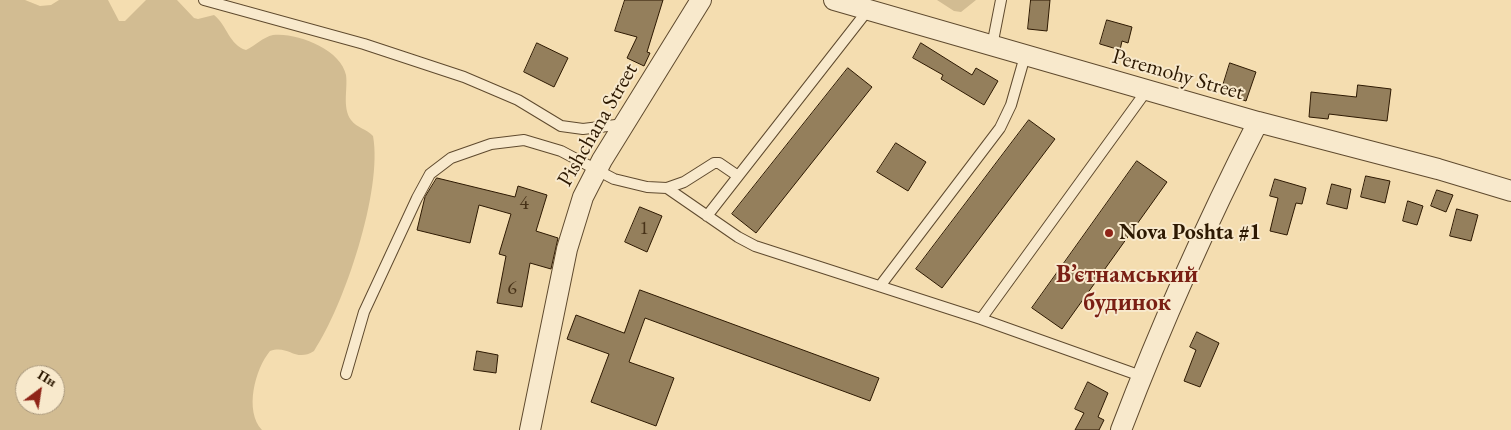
<!DOCTYPE html>
<meta charset="utf-8">
<style>
body{margin:0}
#map{position:relative;width:1511px;height:430px;overflow:hidden;background:#f4ddb0;font-family:"EB Garamond",serif}
canvas{display:block}
.north{position:absolute;left:15px;top:365px;width:50px;height:50px;box-sizing:border-box;background:#f8e9cc;border:1px solid #a7967b;border-radius:50%;rotate:31deg;font-size:14px;font-weight:700;line-height:20px;text-align:center;color:#2d1902}
.north::after{content:'';display:block;margin:auto;width:18px;height:22px;background:#8f2418;clip-path:polygon(50% 0,100% 100%,50% 72%,0 100%)}
</style>
<div id="map">
<canvas width="1511" height="430"></canvas>
<div class="north">Пн</div>
</div>
<script>
const g = document.querySelector('canvas').getContext('2d');
g.lineJoin = 'round';
function paint(path, color) {
  g.fillStyle = color;
  g.fill(path, 'evenodd');
}
function strokePath(path, color, width, dash) {
  g.strokeStyle = color;
  g.lineWidth = width;
  g.lineCap = dash ? 'butt' : 'round';
  g.setLineDash(dash || []);
  g.stroke(path);
}
function drawText(font, color, halo, rows, align = 'center') {
  g.font = font + ' "EB Garamond",serif';
  g.lineWidth = 4;
  g.setLineDash([]);
  g.textBaseline = 'middle';
  g.strokeStyle = halo;
  g.fillStyle = color;
  for (const [text, x, y, turn = 0] of rows) {
    g.save();
    g.translate(x, y);
    g.rotate((+turn || 0) * Math.PI / 180);
    g.textAlign = isNaN(turn) ? turn : align;
    if (halo) g.strokeText(text, 0, 0);
    g.fillText(text, 0, 0);
    g.restore();
  }
}
paint(new Path2D(`
 M0,0H25L40,6L51,5L59,0H108L119,21H125L146,0H177L194,18L198,19L214,15C227,25 229,45 246,50C255,46 263,37 273,35C296,32 341,49 346,75C348,89 342,107 351,120C357,128 367,129 373,136C383,190 344,306 314,351C295,363 289,344 270,351C255,369 244,411 262,430H0ZM25,375H55V405H25Z
 M937,0H976L961,12L954,11Z`), '#d2bc92');
const building = new Path2D(`
 M625,0H663L647,52L650,53L644,66L627,58L637,37L615,31Z
 M1031,0H1050L1047,31L1028,29Z
 M1107,20L1132,27L1128,43L1122,41L1120,50L1100,44Z
 M537,43L568,58L554,87L524,72Z
 M921,43L972,75L976,68L998,81L984,105L941,79L943,75L913,58Z
 M1230,63L1256,72L1246,101L1221,92Z
 M848,68L872,87L756,233L732,214Z
 M1358,85L1391,89L1387,121L1329,114L1328,119L1309,117L1311,92L1356,97Z
 M1029,120L1055,139L942,288L916,269Z
 M896,143L926,162L908,191L877,172Z
 M1137,161L1167,182L1062,329L1032,308Z
 M1366,176L1390,181L1385,203L1361,197Z
 M437,178L515,197L518,186L547,195L536,231L558,238L551,269L530,263L522,307L497,303L506,256L499,254L511,214L479,205L470,243L417,230L425,197Z
 M1275,179L1306,188L1302,204L1296,203L1287,235L1270,231L1278,198L1270,196Z
 M1332,184L1351,189L1347,209L1327,204Z
 M1437,190L1453,195L1446,212L1431,206Z
 M1408,201L1423,206L1417,225L1403,221Z
 M640,207L662,216L647,252L625,242Z
 M1457,209L1478,215L1471,241L1450,236Z
 M640,290L879,378L870,401L645,318L629,362L674,378L656,426L591,402L609,354L567,339L576,315L624,333Z
 M1197,332L1219,343L1200,387L1184,381L1196,350L1190,347Z
 M477,351L498,355L496,373L474,370Z
 M1088,382L1108,393L1098,417L1104,420L1099,430H1075L1084,413L1075,409Z`);
paint(building, '#947f5c');
strokePath(building, '#2d1902', 1);
const lane = new Path2D(`
 M204,0L364,44L464,77L518,100L561,126L583,129L624,124
 M992,46L1001,0
 M667,188L738,237L755,246L981,319L1141,376
 M707,216L868,10
 M880,286L1000,128L1011,105L1025,56
 M981,319L1147,90
 M346,374L364,312L417,198L430,174L451,158L491,144L524,140L561,151L614,179L647,187L667,188L684,182L714,163H719L738,176`);
const street = new Path2D(`
 M834,0L1258,122L1438,169L1511,191
 M530,430L567,249L583,197L602,160L701,0
 M1121,430C1161,325 1207,222 1258,122`);
strokePath(lane, '#5f4a2e', 12);
strokePath(street, '#5f4a2e', 22);
strokePath(lane, '#f8e9cc', 10);
strokePath(street, '#f8e9cc', 20);
for (const [x, y, r, color] of [
 [1109,233,5,"#8f2418"]
]) {
  const dot = new Path2D();
  dot.arc(x, y, r, 0, 2 * Math.PI);
  g.fillStyle = color;
  g.fill(dot);
  strokePath(dot, '#f8e9cc', 2);
}
drawText('20px', '#473218', null, [
 ["4",524,204],
 ["1",644,229],
 ["6",512,289]
]);
drawText('22px', '#2d1902', '#f8e9cc', [
 ["Peremohy Street",1178,75,16],
 ["Pishchana Street",598,125,-60]
]);
drawText('bold 22px', '#2d1902', '#f8e9cc', [
 ["Nova Poshta #1",1119,233]
], 'left');
drawText('bold 24px', '#7a1f14', '#f8e9cc', [
 ["В’єтнамський",1127,275],
 ["будинок",1127,303]
]);
</script>
